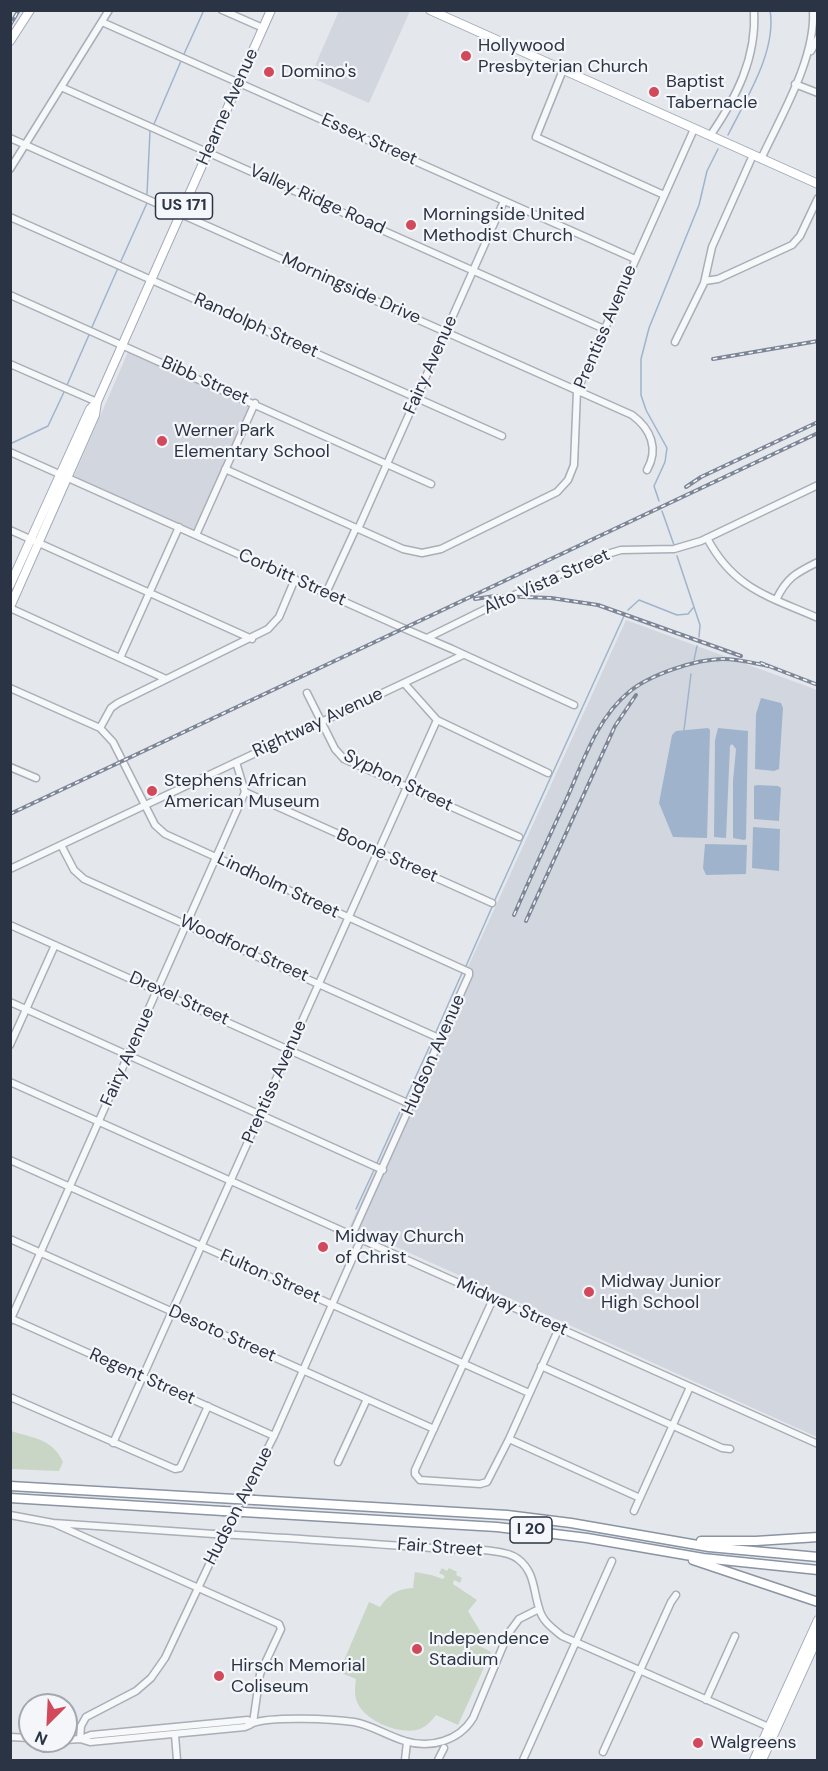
<!DOCTYPE html>
<style>
body{margin:0}
#map{position:relative;width:828px;height:1771px;overflow:hidden;background:#e4e7ec;font-family:"DM Sans",sans-serif}
canvas{display:block}
.frame{position:absolute;inset:0;border:12px solid #2b3445;pointer-events:none}
.north{position:absolute;left:18px;top:1693px;width:60px;height:60px;box-sizing:border-box;background:#f4f6f9;border:2px solid #a4a8b1;border-radius:50%;rotate:204deg;font-size:16px;font-weight:700;line-height:24px;text-align:center;color:#2b3445}
.north::after{content:'';display:block;margin:auto;width:21px;height:27px;background:#d1495b;clip-path:polygon(50% 0,100% 100%,50% 72%,0 100%)}
</style>
<div id="map">
<canvas width="828" height="1771"></canvas>
<div class="frame"></div>
<div class="north">N</div>
</div>
<script>
const g = document.querySelector('canvas').getContext('2d');
g.lineJoin = 'round';
function paint(path, color) {
  g.fillStyle = color;
  g.fill(path, 'evenodd');
}
function strokePath(path, color, width, dash) {
  g.strokeStyle = color;
  g.lineWidth = width;
  g.lineCap = dash ? 'butt' : 'round';
  g.setLineDash(dash || []);
  g.stroke(path);
}
function drawText(font, color, halo, rows, align = 'center') {
  g.font = font + ' "DM Sans",sans-serif';
  g.lineWidth = 4.5;
  g.setLineDash([]);
  g.textBaseline = 'middle';
  g.strokeStyle = halo;
  g.fillStyle = color;
  for (const [text, x, y, turn = 0] of rows) {
    g.save();
    g.translate(x, y);
    g.rotate((+turn || 0) * Math.PI / 180);
    g.textAlign = isNaN(turn) ? turn : align;
    if (halo) g.strokeText(text, 0, 0);
    g.fillText(text, 0, 0);
    g.restore();
  }
}
paint(new Path2D(`
 M339,11H410L369,103L310,77Z
 M128,352L251,405L195,531L74,476Z
 M626,620L817,690V1437L350,1226Z`), '#d2d6de');
paint(new Path2D(`
 M11,1431C33,1438 53,1439 63,1462L59,1471L11,1469Z
 M442,1568L447,1571L449,1568L457,1572L456,1575L462,1578L460,1583L454,1580L453,1584L477,1600L468,1611L480,1631L478,1645L491,1652L458,1725L436,1715C432,1720 428,1725 422,1728C404,1737 365,1722 357,1702C354,1694 355,1688 356,1679L339,1672L369,1602L380,1607C389,1594 397,1589 413,1588L415,1572L431,1575L443,1579L445,1576L439,1573Z`), '#c9d6c5');
paint(new Path2D(`
 M761,698L781,703L783,708L779,769L774,771L755,769L756,714Z
 M708,728L710,730L707,838L673,837L659,803L672,735L676,731Z
 M718,728L748,731L746,839L744,840L733,838V781L736,749L732,744L730,746L726,838L714,837L715,740Z
 M757,785L778,786L781,788L779,821L754,819V786Z
 M753,827L780,829L779,871L752,868Z
 M705,844L747,845L746,874L706,875L703,868Z`), '#9fb4cc');
strokePath(new Path2D(`
 M184,54L204,10
 M154,124L181,61
 M728,135C746,99 777,51 770,10
 M147,194L150,131
 M121,261L147,203
 M92,327L118,268
 M67,385L89,335
 M10,444L48,426L64,392
 M659,501L654,486L665,462L667,448L646,410L641,395V359L649,328L699,205L707,171L718,149
 M662,511L674,545
 M677,556L700,625L699,637
 M628,610L639,600L677,615L688,614L693,608
 M694,660L697,646
 M684,730L691,674
 M494,902L624,616
 M466,966L492,907
 M436,1032L462,973
 M406,1098L433,1039
 M377,1163L403,1105
 M356,1209L374,1170`), '#9fb4cc', 1.5);
const minor = new Path2D(`
 M222,10L263,28
 M102,22L635,259
 M811,51L818,38
 M563,70L536,137L664,195
 M795,84L818,93
 M61,87L604,329
 M710,136C736,98 757,58 754,10
 M10,138L632,415C651,429 659,449 647,470
 M761,159C781,116 816,58 813,10
 M10,169L109,10
 M10,217L502,436
 M705,281L718,279L792,245L800,236L818,198
 M10,295L431,484
 M675,342L704,283L712,247L753,155
 M10,364L97,402
 M10,452L403,628L452,649L574,705
 M225,469L403,549L422,553L441,549L557,492L568,480L574,465L577,391L694,129
 M358,529L504,201
 M10,530L252,639
 M196,535L255,403
 M707,538C734,589 768,596 818,618
 M326,593L356,528
 M776,600C787,577 796,573 818,562
 M10,608L166,679
 M427,638L512,596L604,555L621,550L674,549L701,541L818,485
 M120,658L179,527
 M404,683L437,720L548,773
 M10,688L100,728L113,742L155,825L165,834L469,972V975L352,1235
 M307,693L335,749L344,759L519,837
 M100,728L111,708L118,703L268,629L279,617L295,579
 M236,762L245,792
 M10,767L36,778
 M245,792L492,903
 M61,845L74,870L84,879L441,1039
 M10,869L463,655
 M10,925L412,1105
 M10,1002L383,1170
 M10,1045L55,945
 M10,1082L818,1444
 M10,1160L529,1393
 M10,1239L434,1429
 M493,1299L415,1470V1474L420,1480L480,1484L487,1482L509,1439L559,1328
 M10,1318L274,1436
 M10,1321L245,792
 M541,1366L722,1448L730,1449
 M10,1397L175,1469L180,1468L208,1406
 M509,1439L640,1498
 M113,1443L437,720
 M338,1462L367,1399
 M634,1511L690,1387
 M10,1515L53,1523L214,1534
 M53,1523L279,1624L281,1629L260,1674L253,1723
 M236,1535C306,1539 376,1544 446,1549C464,1550 505,1548 518,1559C535,1572 533,1590 539,1608C542,1621 552,1628 562,1636L771,1728
 M706,1700L735,1636
 M175,1735L177,1760
 M10,1737L30,1738
 M80,1739L81,1726L86,1717L136,1691L151,1678L165,1658L216,1550L274,1436L361,1239
 M81,1739L91,1735L248,1720L253,1723
 M66,1740L80,1739L90,1742L245,1727C248,1726 250,1725 253,1723C273,1716 332,1719 354,1722C372,1725 387,1736 405,1741C430,1749 459,1741 473,1718L508,1634L519,1619L539,1609
 M603,1752L671,1602L676,1595
 M405,1760L407,1742
 M438,1760L444,1748
 M523,1760L612,1561`);
const major = new Path2D(`
 M430,10L818,184
 M10,41L30,10
 M10,585L90,409L97,402
 M10,607L95,415L97,402L271,10
 M754,1760L818,1620
 M762,1760L818,1637`);
const highway = new Path2D(`
 M10,1486L235,1499
 M10,1498L223,1511
 M255,1500L507,1515L571,1523L709,1547L818,1557
 M243,1512L497,1527L587,1538L703,1558L818,1570
 M701,1541H756L818,1537
 M693,1560L818,1602`);
strokePath(minor, '#a9aeb7', 9);
strokePath(major, '#a3abb8', 10);
strokePath(highway, '#8b94a3', 11);
strokePath(minor, '#f7f8fa', 6);
strokePath(major, '#fff', 8);
strokePath(highway, '#fff', 8);
const rail = new Path2D(`
 M10,25L19,10
 M713,359L818,341
 M686,487L701,477L818,422
 M475,599L495,596L551,598L598,605L741,656
 M761,663L818,685
 M10,814L818,433
 M514,915C531,876 549,837 567,798C583,762 597,718 629,692C649,675 696,659 723,659C738,659 753,663 768,666
 M526,921L615,726L636,695`);
strokePath(rail, '#7d8696', 4);
strokePath(rail, '#f4f6f9', 1.5, [4.5]);
const minorBridge = new Path2D(`
 M214,1534L236,1535`);
const highwayBridge = new Path2D(`
 M235,1499L255,1500
 M223,1511L243,1512`);
strokePath(minorBridge, '#a9aeb7', 9, []);
strokePath(highwayBridge, '#8b94a3', 11, []);
strokePath(minorBridge, '#f7f8fa', 6);
strokePath(highwayBridge, '#fff', 8);
for (const [x, y, r, color] of [
 [466,56,6,"#d1495b"],
 [269,72,6,"#d1495b"],
 [654,92,6,"#d1495b"],
 [411,225,6,"#d1495b"],
 [162,441,6,"#d1495b"],
 [152,791,6,"#d1495b"],
 [323,1247,6,"#d1495b"],
 [589,1292,6,"#d1495b"],
 [417,1649,6,"#d1495b"],
 [219,1676,6,"#d1495b"],
 [698,1743,6,"#d1495b"]
]) {
  const dot = new Path2D();
  dot.arc(x, y, r, 0, 2 * Math.PI);
  g.fillStyle = color;
  g.fill(dot);
  strokePath(dot, '#f4f6f9', 2);
}
for (const [x, y, w] of [
 [184,206,57],
 [531,1530,42]
]) {
  const box = new Path2D();
  box.roundRect(x - w / 2, y - 13, w, 26, 4.5);
  g.fillStyle = '#f4f6f9';
  g.fill(box);
  strokePath(box, '#2b3445', 1.5);
}
drawText('bold 16px', '#2b3445', null, [
 ["US 171",184,206],
 ["I 20",531,1530]
]);
drawText('18px', '#2b3445', '#f4f6f9', [
 ["Hollywood",478,46],
 ["Presbyterian Church",478,67],
 ["Domino's",281,72],
 ["Baptist",666,82],
 ["Tabernacle",666,103],
 ["Morningside United",423,215],
 ["Methodist Church",423,236],
 ["Werner Park",174,431],
 ["Elementary School",174,452],
 ["Stephens African",164,781],
 ["American Museum",164,802],
 ["Midway Church",335,1237],
 ["of Christ",335,1258],
 ["Midway Junior",601,1282],
 ["High School",601,1303],
 ["Independence",429,1639],
 ["Stadium",429,1660],
 ["Hirsch Memorial",231,1666],
 ["Coliseum",231,1687],
 ["Walgreens",710,1743]
], 'left');
drawText('18px', '#2b3445', '#f4f6f9', [
 ["Hearne Avenue",228,107,-66],
 ["Essex Street",369,140,24],
 ["Valley Ridge Road",317,200,24],
 ["Morningside Drive",351,289,24],
 ["Randolph Street",256,326,24],
 ["Prentiss Avenue",606,327,-67],
 ["Fairy Avenue",431,365,-66],
 ["Bibb Street",205,381,24],
 ["Corbitt Street",292,578,24],
 ["Alto Vista Street",547,582,-24],
 ["Rightway Avenue",318,723,-25],
 ["Syphon Street",398,781,26],
 ["Boone Street",387,856,24],
 ["Lindholm Street",278,886,25],
 ["Woodford Street",244,949,24],
 ["Drexel Street",179,999,24],
 ["Hudson Avenue",434,1055,-66],
 ["Fairy Avenue",128,1057,-66],
 ["Prentiss Avenue",275,1082,-66],
 ["Fulton Street",270,1277,24],
 ["Midway Street",512,1307,24],
 ["Desoto Street",222,1334,24],
 ["Regent Street",142,1377,24],
 ["Hudson Avenue",239,1506,-63],
 ["Fair Street",440,1548,4]
]);
</script>
